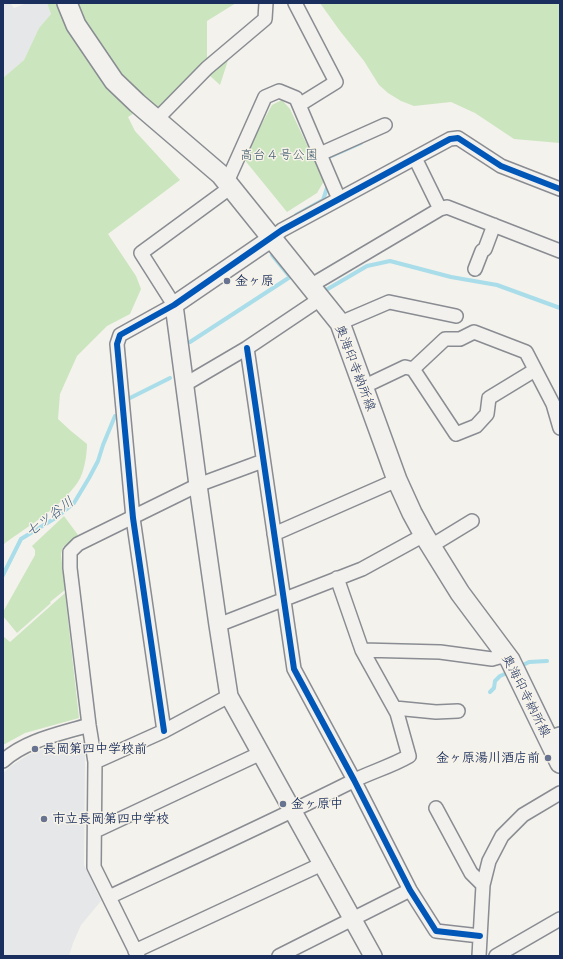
<!DOCTYPE html>
<meta charset="utf-8">
<style>
body{margin:0}
#map{position:relative;width:563px;height:959px;overflow:hidden;background:#f4f2ec;font-family:"Comic Neue",sans-serif}
canvas{display:block}
.frame{position:absolute;inset:0;border:4px solid #1b2f5e;pointer-events:none}
</style>
<div id="map">
<canvas width="563" height="959"></canvas>
<div class="frame"></div>
</div>
<script>
const g = document.querySelector('canvas').getContext('2d');
g.lineJoin = 'round';
function paint(path, color) {
  g.fillStyle = color;
  g.fill(path, 'evenodd');
}
function strokePath(path, color, width, dash) {
  g.strokeStyle = color;
  g.lineWidth = width;
  g.lineCap = dash ? 'butt' : 'round';
  g.setLineDash(dash || []);
  g.stroke(path);
}
function drawText(font, color, halo, rows, align = 'center') {
  g.font = font + ' "Comic Neue","Klee One",sans-serif';
  g.lineWidth = 3;
  g.setLineDash([]);
  g.textBaseline = 'middle';
  g.strokeStyle = halo;
  g.fillStyle = color;
  for (const [text, x, y, turn = 0] of rows) {
    g.save();
    g.translate(x, y);
    g.rotate((+turn || 0) * Math.PI / 180);
    g.textAlign = isNaN(turn) ? turn : align;
    if (halo) g.strokeText(text, 0, 0);
    g.fillText(text, 0, 0);
    g.restore();
  }
}
paint(new Path2D(`
 M3,3H10L14,8L27,3H47L51,14L39,28L24,60L3,78Z
 M76,739L84,742L85,748L84,865L101,901L81,925L73,943L69,956H3V773L11,766L28,755L45,748Z`), '#e5e7e8');
paint(new Path2D(`
 M47,3H236L207,21V62L163,106L156,107L150,103L128,117L135,131L180,180L108,234L136,276L141,289L130,314L107,326L77,356L60,394L58,419L71,431L87,444C87,455 84,473 78,482C60,508 30,525 5,543L3,546V78L24,60L39,28L51,14Z
 M320,3H560V143L514,139L475,113L451,102L414,106L401,101L388,93L379,85L364,61L340,31Z
 M231,51L220,85L208,74Z
 M282,100L290,109L324,181L317,193L287,212L243,158L272,105Z
 M64,516L78,535L63,547L61,554L65,590L50,602L51,603L17,633L3,616V612L35,555V550L32,546Z
 M65,593L79,718L25,733L3,745V636L10,642Z`), '#cbe5bf');
strokePath(new Path2D(`
 M327,158L361,143
 M296,215L323,200L328,185
 M326,290L367,266L390,261L451,277L497,285L560,308
 M190,342L290,277L272,255
 M128,399L170,378
 M3,575L21,539L57,517L74,503L89,478L98,461L103,445L115,416
 M523,665L529,662L547,661
 M490,692L494,688L495,681L500,676L507,673`), '#a8dde9', 4);
const minor = new Path2D(`
 M295,3L336,82L299,105
 M156,120L207,68L265,19L266,3
 M320,154L385,125
 M415,158L440,209
 M227,182L265,97L279,91L296,98L339,199
 M272,238L282,230L450,139L458,138L501,166L560,189
 M475,269L482,251L485,249L494,225
 M310,286L440,209L447,207L560,251
 M340,323L389,302L456,316
 M247,348L294,669L354,780L410,890L436,931L480,936
 M413,369L456,434L476,426L487,414L489,398L535,370
 M184,385L247,348L320,299
 M363,387L405,367L413,369L445,339H460L474,332L526,352L553,404L560,428
 M274,534L397,480
 M431,546L472,521
 M218,625L362,569L424,535
 M362,650L440,652L492,659L506,655
 M395,708L436,712L458,711
 M164,731L133,518L117,344L120,335L174,305L141,253L231,187
 M547,738L560,734
 M3,761C26,740 60,734 89,725
 M95,762L164,731L229,696
 M436,808L471,873L483,885
 M95,831L261,753
 M109,897C190,859 271,822 351,782C370,772 390,767 409,756L397,713L362,650L337,578
 M135,951L322,864
 M138,956L94,867L95,762L89,725L70,568V552L78,544L198,485L263,461
 M279,956L410,890
 M479,956L483,885L489,861L502,836L523,815L560,793
 M496,956L560,919`);
const tertiary = new Path2D(`
 M272,238L174,305L198,485L218,625L229,696L373,956`);
const secondary = new Path2D(`
 M67,3L76,25L114,81L137,103L221,175L340,323L397,480L412,513L424,535L460,593L510,660L560,763`);
strokePath(minor, '#898c92', 16);
strokePath(tertiary, '#898c92', 20);
strokePath(secondary, '#898c92', 22);
strokePath(minor, '#f2f1ed', 13);
strokePath(tertiary, '#f2f1ed', 17);
strokePath(secondary, '#f2f1ed', 19);
strokePath(new Path2D(`
 M247,348L294,669L354,780L410,890L436,931L480,936
 M164,731L133,518L117,344L120,335L174,305L282,230L450,139L458,138L501,166L560,189`), '#0057b8', 6);
for (const [x, y, r, color] of [
 [227,281,4,"#677390"],
 [35,749,4,"#677390"],
 [548,758,4,"#677390"],
 [283,804,4,"#677390"],
 [44,819,4,"#677390"]
]) {
  const dot = new Path2D();
  dot.arc(x, y, r, 0, 2 * Math.PI);
  g.fillStyle = color;
  g.fill(dot);
  strokePath(dot, '#f7f3e8', 1.5);
}
drawText('13px', '#3f5a6d', '#f7f3e8', [
 ["高台４号公園",279,155]
]);
drawText('bold 13px', '#1b2f5e', '#f7f3e8', [
 ["金ヶ原",235,281],
 ["長岡第四中学校前",43,749],
 ["金ヶ原湯川酒店前",540,758,"right"],
 ["金ヶ原中",291,804],
 ["市立長岡第四中学校",52,819]
], 'left');
drawText('13px', '#1b2f5e', '#f7f3e8', [
 ["奥海印寺納所線",355,368,69],
 ["奥海印寺納所線",526,696,63]
]);
drawText('italic 14px', '#365880', '#f7f3e8', [
 ["七ツ谷川",50,517,-37]
]);
</script>
